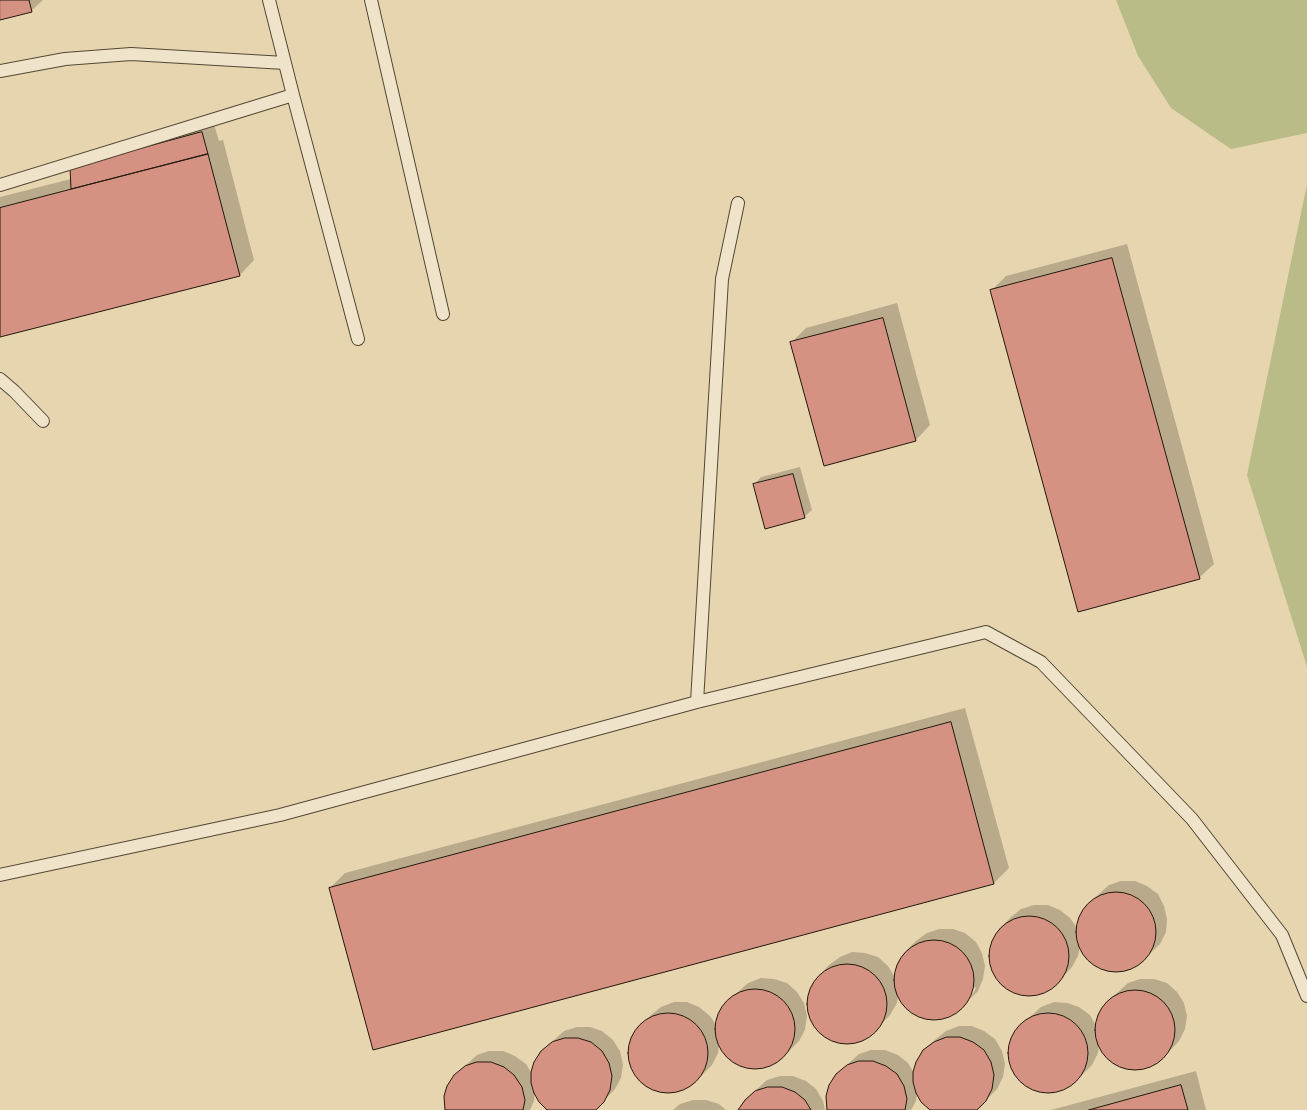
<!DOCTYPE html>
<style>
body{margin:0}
canvas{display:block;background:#e6d5ae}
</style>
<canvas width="1307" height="1110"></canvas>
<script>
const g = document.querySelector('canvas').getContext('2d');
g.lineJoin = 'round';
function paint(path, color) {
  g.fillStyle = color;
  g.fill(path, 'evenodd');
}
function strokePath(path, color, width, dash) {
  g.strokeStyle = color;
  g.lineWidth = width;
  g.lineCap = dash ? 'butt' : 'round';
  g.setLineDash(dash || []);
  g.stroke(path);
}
paint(new Path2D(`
 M1116,0H1307V133L1231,149L1171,108L1138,56Z
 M1307,184V667L1247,475Z`), '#b9bc87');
paint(new Path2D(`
 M0,0H43L31,11L0,19Z
 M213,121L219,141L223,140L254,260L240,275L0,336V197L71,179V169Z
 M1127,244L1214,564L1199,578L991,291L1006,276Z
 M897,303L930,425L916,440L791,343L806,328Z
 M800,467L812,510L804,517L754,485L761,477Z
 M965,708L1009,868L994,883L374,1049L330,888L345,873Z
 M1121,881H1135L1147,886L1158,894L1164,906L1167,919L1166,932L1160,944L1139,964L1129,970L1117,972L1104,970L1094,964L1085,956L1080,947L1078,956L1072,967L1052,988L1041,994L1029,995L1017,994L1006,988L998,980L993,971L990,961V951L992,941L999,929L1011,917L1021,909L1034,905H1048L1060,910L1070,918L1077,928L1079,917L1086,906L1109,885Z
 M939,929H953L965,933L976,942L982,953L985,966L983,979L978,991L970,999L976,988L974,987L967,1003L957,1012L947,1017L935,1019L922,1017L912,1012L903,1004L898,995L897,1003L890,1015L870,1036L860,1041L848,1043L836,1041L825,1036L816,1028L810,1019L808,1009V998L810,988L818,977L829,965L840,957L852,952L865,953L878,957L888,966L894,976L897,964L904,953L916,941L927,933Z
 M761,978L774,979L787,983L797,992L804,1003L807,1016L805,1030L799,1041L779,1061L768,1067L756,1069L744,1067L733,1062L724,1054L719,1045L718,1053L712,1065L692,1085L681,1091L669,1093L657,1091L646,1086L637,1078L632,1068L629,1058V1048L632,1038L639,1027L651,1015L661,1007L674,1002H687L699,1007L710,1016L716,1025L719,1014L726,1003L748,983Z
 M1140,979H1154L1167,983L1177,992L1184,1003L1187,1016L1185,1029L1179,1041L1159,1062L1148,1067L1136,1069L1124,1067L1113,1062L1104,1054L1099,1044L1098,1053L1092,1065L1071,1086L1061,1091L1049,1093L1037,1091L1026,1086L1017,1077L1012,1069L1009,1058V1048L1012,1038L1019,1027L1041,1007L1054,1002L1067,1003L1079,1007L1090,1015L1096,1026L1098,1014L1106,1003L1128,983Z
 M959,1026H972L984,1031L995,1039L1002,1051L1005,1064L1003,1077L997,1089L977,1109L932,1110L917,1093L916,1101L911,1110H828L837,1074L859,1054L871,1050H885L898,1055L908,1063L914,1073L924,1050L936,1039L946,1031Z
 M577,1027H590L602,1031L613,1040L620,1051L623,1065L621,1078L615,1089L595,1110H549L535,1093L534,1101L530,1110H446L455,1075L477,1055L489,1051H503L515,1056L526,1064L532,1074L542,1051L564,1031Z
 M1196,1071L1206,1110H1051Z
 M780,1076H793L806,1081L816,1089L823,1101L825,1110H739L745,1100L757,1089L767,1080Z
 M693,1100H706L719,1104L726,1110H673L680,1104Z`), '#0003');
const building = new Path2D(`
 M0,0H29L32,12L0,20Z
 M202,132L208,154L71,189L70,168Z
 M208,154L240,276L0,337V208Z
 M1112,258L1200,579L1078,612L990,290Z
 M883,318L916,441L824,466L790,342Z
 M793,474L805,518L765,529L753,484Z
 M951,722L994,884L373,1050L329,888Z
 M1076 932a40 40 0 1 1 80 0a40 40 0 1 1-80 0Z
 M989 956a40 40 0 1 1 80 0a40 40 0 1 1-80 0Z
 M894 980a40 40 0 1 1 80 0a40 40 0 1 1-80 0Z
 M807 1004a40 40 0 1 1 80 0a40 40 0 1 1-80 0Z
 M715 1029a40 40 0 1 1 80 0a40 40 0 1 1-80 0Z
 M1095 1030a40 40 0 1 1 80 0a40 40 0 1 1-80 0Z
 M1008 1053a40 40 0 1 1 80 0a40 40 0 1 1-80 0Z
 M628 1053a40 40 0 1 1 80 0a40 40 0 1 1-80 0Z
 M947,1037H960L973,1042L984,1050L991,1062L994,1075L992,1089L986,1101L977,1110H930L921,1102L916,1093L913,1082V1072L916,1062L923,1050L934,1042Z
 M565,1038H578L591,1042L602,1051L609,1063L612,1076L610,1090L604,1102L596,1110H547L539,1102L534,1093L531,1083V1072L534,1062L541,1051L552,1042Z
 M859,1061H873L886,1066L897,1074L904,1086L907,1099L905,1110H827L826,1096L829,1085L836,1074L847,1065Z
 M477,1062H491L504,1067L514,1075L522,1087L525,1100L523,1110H445L444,1096L447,1086L454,1075L465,1066Z
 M1181,1085L1188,1110H1089Z
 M768,1087H782L795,1092L805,1100L811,1110H738L745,1100L755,1091Z`);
paint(building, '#d59181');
strokePath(building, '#23180d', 1);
const lane = new Path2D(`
 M269,0L293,95L358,339
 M371,0L443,314
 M0,71L65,59L131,54L285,63
 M0,185L293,95
 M0,379L14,391L43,421
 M697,702L722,279L738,203
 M0,875L280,815L697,702L986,632L1041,662L1192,819L1282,935L1307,996`);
strokePath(lane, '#544735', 14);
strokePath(lane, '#efe4ca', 12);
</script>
